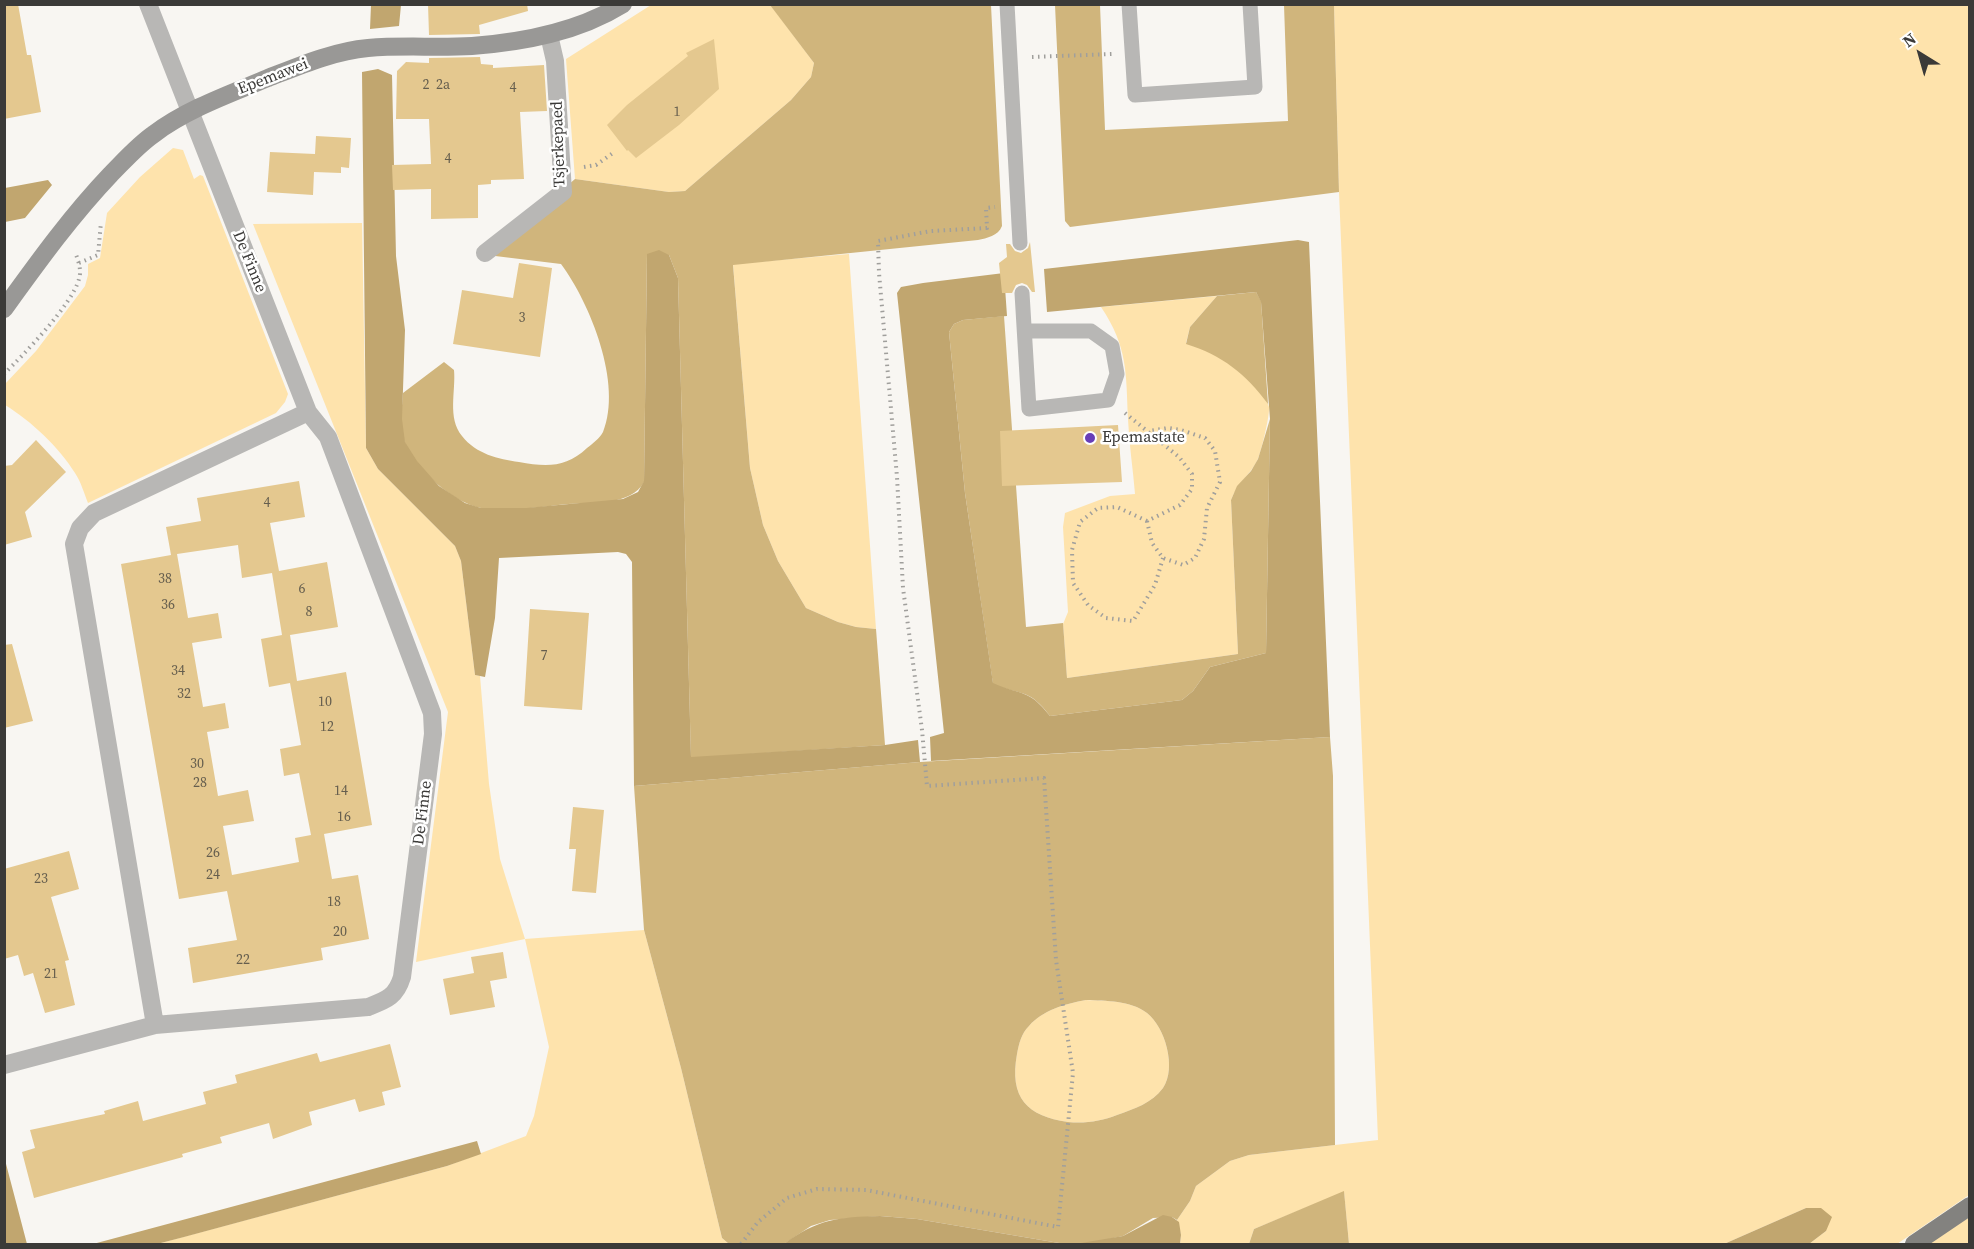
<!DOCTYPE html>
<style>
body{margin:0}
#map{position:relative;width:1974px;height:1249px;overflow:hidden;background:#f8f6f2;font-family:"Source Serif 4",serif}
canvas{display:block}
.frame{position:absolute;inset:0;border:6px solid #3b3a38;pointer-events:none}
.north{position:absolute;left:1890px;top:24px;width:60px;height:60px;-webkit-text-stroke:4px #fff;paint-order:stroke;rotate:323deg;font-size:16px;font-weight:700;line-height:24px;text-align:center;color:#3b3a38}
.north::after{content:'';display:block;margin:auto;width:21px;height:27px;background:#3b3a38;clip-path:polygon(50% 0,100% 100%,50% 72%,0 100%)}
</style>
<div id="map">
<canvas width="1974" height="1249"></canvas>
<div class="frame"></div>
<div class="north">N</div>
</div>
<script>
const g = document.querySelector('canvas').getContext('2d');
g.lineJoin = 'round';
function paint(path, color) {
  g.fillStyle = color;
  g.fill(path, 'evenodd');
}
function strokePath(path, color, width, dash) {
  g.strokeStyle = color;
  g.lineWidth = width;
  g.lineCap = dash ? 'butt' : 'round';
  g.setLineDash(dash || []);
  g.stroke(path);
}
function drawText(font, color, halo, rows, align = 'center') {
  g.font = font + ' "Source Serif 4",serif';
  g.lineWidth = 5;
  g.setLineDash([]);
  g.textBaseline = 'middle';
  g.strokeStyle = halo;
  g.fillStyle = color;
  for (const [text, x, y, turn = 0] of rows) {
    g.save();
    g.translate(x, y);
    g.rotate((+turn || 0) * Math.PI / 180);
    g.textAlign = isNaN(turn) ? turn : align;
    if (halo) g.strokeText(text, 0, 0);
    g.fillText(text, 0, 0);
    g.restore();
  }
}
paint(new Path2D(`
 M770,4L814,63L811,77L791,100L685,191L669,192L575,179L566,59L651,5Z
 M1334,5H1969V1195L1897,1244H1809L1826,1231L1806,1208L1724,1244H1349L1344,1192L1254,1229L1249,1244H1180L1181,1235L1177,1220L1190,1201L1196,1186L1230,1161L1249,1155L1378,1140L1339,192Z
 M173,148L183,150L194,179L200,175L203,176L288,394L285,402L276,413L88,503C84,493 81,482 75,473C59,447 31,421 5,405V384L36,351L85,286L88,275V264L100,258L107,213L140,177Z
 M362,223L366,448L378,469L455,546L461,561L475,675L480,676L489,784L500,859L525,939L644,930L681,1068L722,1238L729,1244H157L447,1166L526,1136L534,1116L549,1047L525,939L416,962L448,712L253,224Z
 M849,254L876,629L856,627L838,622L806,608L778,561L763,525L750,468L733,264Z
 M1217,296L1190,327L1186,343C1193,346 1201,348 1208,351C1225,359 1265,388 1269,407C1270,415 1261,453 1257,461C1249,476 1238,482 1231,500L1238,654L1067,678L1063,624L1068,612L1063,527L1065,513L1110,496L1135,494C1133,469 1129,444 1128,419C1126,373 1128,347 1101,307Z
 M1086,1000C1106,1001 1130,1000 1147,1013C1165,1027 1177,1068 1163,1088C1152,1103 1134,1109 1117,1115C1102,1121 1084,1124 1068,1122C1027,1116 1009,1098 1017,1054C1019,1044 1021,1034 1029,1026C1043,1010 1065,1004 1086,1000Z
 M1969,1217V1244H1929Z`), '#fee3ac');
paint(new Path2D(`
 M770,5H991L1002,226C998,236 987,238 978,240L733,265L750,468L763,525L778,561L806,608L838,622L856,627L876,629L885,745L691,758L678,278L669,255L647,254L644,482C631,506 593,502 568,504C540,507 509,512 481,508C453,503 416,469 405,443C399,429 402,408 403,393L444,362L454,370C456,391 447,418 462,436C476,454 498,459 519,462C546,467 566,468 587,448C592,444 600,438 603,432C623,384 590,303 561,264L487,255L575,179L669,192L685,191L791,100L811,77L814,63Z
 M1055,5H1100L1105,130L1288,121L1284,5H1334L1339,192L1070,227L1065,221Z
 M1256,292L1261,301L1268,404C1246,374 1222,355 1186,344L1190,327L1217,296Z
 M1004,316L1026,627L1063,623L1067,678L1238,654L1231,500L1237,486L1251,471L1258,459L1270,419L1266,653L1210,667L1193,691L1182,700L1050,716C1029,688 1022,696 993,684L965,493L949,332L954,324L963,320Z
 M1330,737L1333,776L1335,1145L1249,1155L1230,1161L1196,1186L1190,1201L1177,1220L1172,1217L1153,1218L1123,1236L1086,1244H1065L917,1219L880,1216L830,1220L811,1226L784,1244H729L722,1238L681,1068L644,930L634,786L920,762ZM1086,1000C1106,1001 1130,1000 1147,1013C1165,1027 1177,1068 1163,1088C1152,1103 1134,1109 1117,1115C1102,1121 1084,1124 1068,1122C1027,1116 1009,1098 1017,1054C1019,1044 1021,1034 1029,1026C1043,1010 1065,1004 1086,1000Z
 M1344,1191L1349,1244H1249L1254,1229Z`), '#d0b57c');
paint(new Path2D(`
 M371,5H401L399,26L370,29Z
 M378,69L392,75L396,256L405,330L402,419L405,442L417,461L439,486L465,503L481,508H526L623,499L638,492L644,481L647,254L659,250L669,255L678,278L691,757L885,745L918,740L920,762L634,786L632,562L626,554L618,552L499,558L495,618L485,677L475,675L461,561L455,546L378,469L366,448L362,72Z
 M48,180L52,185L25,218L5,222V188Z
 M1298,240L1309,242L1330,737L931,761L930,737L944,733L897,293L901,287L923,283L1004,273L1007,316L963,320L954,324L949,332L965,493L993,683C1022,696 1028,688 1050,716L1182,700L1193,691L1210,667L1266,653L1270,419L1261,302L1256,292L1047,312L1044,269Z
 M477,1141L481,1154L447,1166L184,1237L157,1244H93Z
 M4,1160H5L27,1244H5Z
 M1806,1208H1821L1832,1217L1826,1231L1809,1244H1724Z
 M1163,1215L1172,1217L1179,1222L1181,1235L1180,1244H1075L1123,1236Z
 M880,1216L917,1219L1065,1244H784C817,1219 839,1217 880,1216Z`), '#c1a66f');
paint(new Path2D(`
 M4,4H18L27,55H31L41,112L4,119Z
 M428,4H527L528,11L479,25L480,34L429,35Z
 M714,39L719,89L679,125L636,158L628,150L627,151L607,125L627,105L688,56L686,53Z
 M480,57L481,64L493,65V68L544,65L547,111L520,112L524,179L491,180V184L478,185V218L431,219V189L393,190L392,165L431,164L429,119H396L397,71L406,62L429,63V58Z
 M316,136L351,138L349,168L341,167V173L314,172L313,195L267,192L270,152L315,154Z
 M1030,242L1035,292H1032L1027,285L1022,283L1016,285L1012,293H1002L999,263L1007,257L1006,244H1010L1015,251L1021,253L1028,248Z
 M519,263L552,268L540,357L453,344L462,290L513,298Z
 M1118,425L1122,482L1002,486L1000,431Z
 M36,440L66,472L25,512L32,537L4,545V466L12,465Z
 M299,481L305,517L270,523L279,571L327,562L338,627L290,635L297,681L346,672L372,825L324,834L332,879L358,875L369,939L321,948L323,960L193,983L188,948L237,940L227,891L179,899L121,564L171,555L166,527L201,521L197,498ZM238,545L242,578L272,573L282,635L261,639L269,687L290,683L301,745L280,749L284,776L299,773L311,835L295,838L299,862L232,875L223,826L254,821L248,790L218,796L207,732L229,728L225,703L203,707L192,643L222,638L218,613L188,618L177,554Z
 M530,609L589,613L582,710L524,706Z
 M12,644L33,721L4,728V645Z
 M573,807L604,810L596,893L572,891L576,849H569Z
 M69,851L79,889L51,897L69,960L65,961L75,1005L45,1013L33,973L24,976L18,955L4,959V869Z
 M503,952L507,978L490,981L495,1007L450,1015L443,979L474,973L471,957Z
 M390,1044L401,1087L382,1092L385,1105L359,1112L355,1099L309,1112L312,1125L273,1139L269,1123L220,1137L222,1143L182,1154L183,1157L34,1198L22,1152L35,1148L30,1130L105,1114L104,1111L138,1101L143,1121L206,1104L203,1092L237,1083L235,1075L317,1053L320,1062Z`), '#e4c88f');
strokePath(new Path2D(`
 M1032,57L1112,54
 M584,167L596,165L613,153
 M79,263L98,255L101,222
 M4,374C24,354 72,305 79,279C82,270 78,260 75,252
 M1125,413L1179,457L1192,474V489L1180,505L1147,521
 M1147,521L1117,507L1098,508L1080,522L1072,550L1073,583L1088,605L1106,618L1133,621L1155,585L1163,558
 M1147,521L1152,543L1163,558L1183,565L1195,558L1204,539L1207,508L1220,482L1215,451L1205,438L1181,430L1168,428L1149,431
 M741,1244L758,1222L787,1198L817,1189L866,1190L1058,1227L1073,1073L1056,960L1044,778L927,786L922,730L903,588L897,477L879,273L878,241L931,231L987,228L986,208L995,207`), '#a09f9c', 4, [1.5, 4.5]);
strokePath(new Path2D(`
 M1007,4L1020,243
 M1129,4L1135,95L1255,87L1250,4
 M1022,293L1029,409L1108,400L1117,374L1112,346L1091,331H1025`), '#b8b7b5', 15);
strokePath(new Path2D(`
 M485,253L563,192L555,61L549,35
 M155,1025L74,544L80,528L94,513L308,412
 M4,1065L155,1025L368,1007C386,1000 396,997 402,977L433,734L432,713L328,437L308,412L148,4`), '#b8b7b5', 18);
strokePath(new Path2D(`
 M4,309C38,262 71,216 111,174C125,160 138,145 154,134C187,109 230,94 268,78C299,66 334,51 368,48C402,45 437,48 472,46C524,42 578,32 623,4`), '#999896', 18);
strokePath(new Path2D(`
 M1914,1244L1970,1206`), '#83827f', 18);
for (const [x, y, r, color] of [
 [1090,438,6,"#683eb7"]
]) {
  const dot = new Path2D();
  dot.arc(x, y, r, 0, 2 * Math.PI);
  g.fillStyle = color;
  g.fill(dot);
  strokePath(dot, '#fff', 2);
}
drawText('14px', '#655e4e', null, [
 ["2",426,85],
 ["2a",443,85],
 ["4",513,88],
 ["1",677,112],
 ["4",448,159],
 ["3",522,318],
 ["4",267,503],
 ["38",165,579],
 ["6",302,589],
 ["36",168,605],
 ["8",309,612],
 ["7",544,656],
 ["34",178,671],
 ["32",184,694],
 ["10",325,702],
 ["12",327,727],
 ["30",197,764],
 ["28",200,783],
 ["14",341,791],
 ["16",344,817],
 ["26",213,853],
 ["24",213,875],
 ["23",41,879],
 ["18",334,902],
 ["20",340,932],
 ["22",243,960],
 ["21",51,974]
]);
drawText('16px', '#3b3a38', '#fff', [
 ["Epemawei",273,77,-21],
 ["Tsjerkepaed",559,144,-92],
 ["De Finne",249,262,68],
 ["De Finne",423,813,-83]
]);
drawText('16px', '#3b3a38', '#fff', [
 ["Epemastate",1102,438]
], 'left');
</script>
